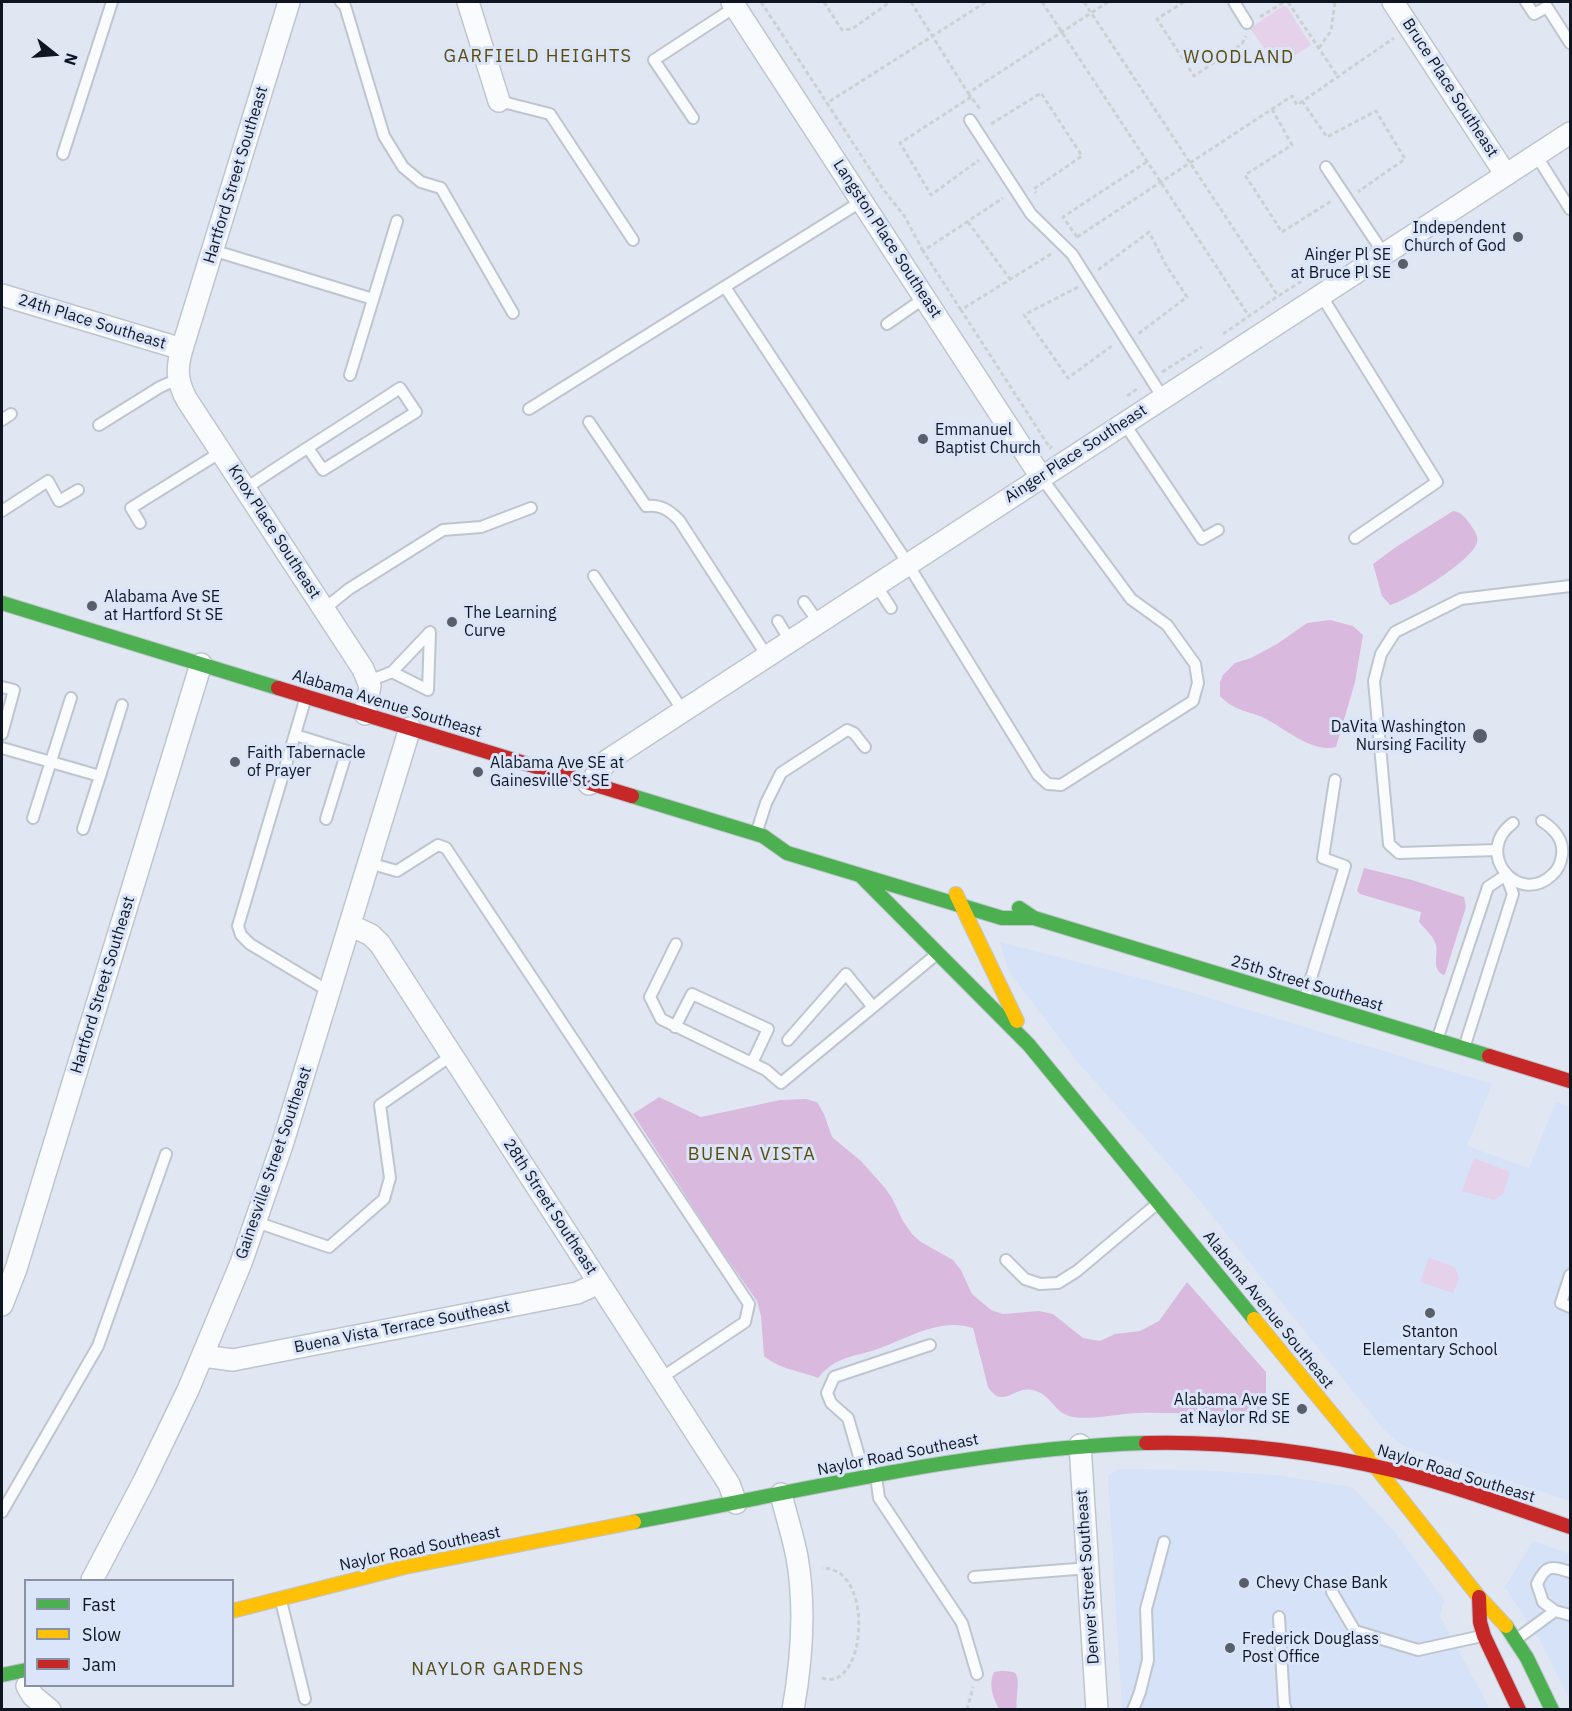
<!DOCTYPE html>
<style>
body{margin:0}
#map{position:relative;width:1572px;height:1711px;overflow:hidden;background:#e1e7f2;font-family:"IBM Plex Sans",sans-serif}
canvas{display:block}
.frame{position:absolute;inset:0;border:3px solid #101621;pointer-events:none}
.legend{position:absolute;left:24px;top:1579px;width:210px;height:108px;box-sizing:border-box;background:#dae5f9;border:2px solid #8992a3;margin:0;padding:8px 10px;list-style:none;font-size:18px;color:#101621}
.legend li{display:flex;align-items:center;gap:12px;height:30px}
.legend b{width:30px;border:2px solid #8992a3}
.north{position:absolute;left:24px;top:24px;width:60px;height:60px;-webkit-text-stroke:4px #dae5f9;paint-order:stroke;rotate:107deg;font-size:16px;font-weight:700;line-height:24px;text-align:center;color:#101621}
.north::after{content:'';display:block;margin:auto;width:21px;height:27px;background:#101621;clip-path:polygon(50% 0,100% 100%,50% 72%,0 100%)}
</style>
<div id="map">
<canvas width="1572" height="1711"></canvas>
<div class="frame"></div>
<ul class="legend">
<li><b style="height:8px;background:#4caf50"></b>Fast</li>
<li><b style="height:8px;background:#ffc107"></b>Slow</li>
<li><b style="height:8px;background:#c62828"></b>Jam</li>
</ul>
<div class="north">N</div>
</div>
<script>
const g = document.querySelector('canvas').getContext('2d');
g.lineJoin = 'round';
function paint(path, color) {
  g.fillStyle = color;
  g.fill(path, 'evenodd');
}
function strokePath(path, color, width, dash) {
  g.strokeStyle = color;
  g.lineWidth = width;
  g.lineCap = dash ? 'butt' : 'round';
  g.setLineDash(dash || []);
  g.stroke(path);
}
function drawText(font, color, halo, rows, align = 'center') {
  g.font = font + ' "IBM Plex Sans",sans-serif';
  g.lineWidth = 6;
  g.setLineDash([]);
  g.textBaseline = 'middle';
  g.strokeStyle = halo;
  g.fillStyle = color;
  for (const [text, x, y, turn = 0] of rows) {
    g.save();
    g.translate(x, y);
    g.rotate((+turn || 0) * Math.PI / 180);
    g.textAlign = isNaN(turn) ? turn : align;
    if (halo) g.strokeText(text, 0, 0);
    g.fillText(text, 0, 0);
    g.restore();
  }
}
paint(new Path2D(`
 M1000,942L1170,986L1492,1084L1467,1146L1529,1168L1556,1102L1570,1107V1501L1403,1446L1383,1429L1197,1197L1077,1061L1009,972Z
 M1118,1469L1200,1470L1276,1475L1352,1487L1395,1532L1444,1600L1440,1616L1490,1709H1122L1108,1476Z
 M1533,1541L1570,1554V1701L1539,1639L1505,1587Z`), '#d5e2f8');
paint(new Path2D(`
 M1283,6L1287,7L1311,45L1277,67L1250,28Z
 M1474,1158L1510,1172L1503,1194L1494,1200L1462,1191Z
 M1429,1258L1455,1267L1459,1278L1453,1293L1420,1282Z`), '#e6d1eb');
paint(new Path2D(`
 M1453,511C1462,512 1465,518 1470,524C1475,531 1480,538 1476,545C1469,562 1407,601 1390,605L1382,596L1373,564L1396,547Z
 M1330,620L1353,626L1363,635L1355,682L1336,747C1310,753 1284,727 1262,717C1245,710 1235,711 1220,696V682L1223,675L1235,663L1251,658L1277,644L1307,623Z
 M1364,868L1412,880L1464,897L1466,907L1445,974L1443,975C1430,967 1440,954 1435,942C1432,935 1424,928 1419,922L1421,912L1360,894L1357,891Z
 M659,1097L701,1117L780,1100L806,1099L817,1102L824,1114L832,1137L861,1161L885,1188L892,1198L903,1221L912,1234L921,1242L953,1260L961,1270L972,1294L991,1310L1003,1314L1039,1311L1053,1314L1083,1338L1100,1341L1115,1334L1140,1331L1159,1321L1187,1282L1266,1372V1397L1256,1416C1216,1415 1176,1412 1137,1413C1116,1414 1093,1420 1073,1417C1054,1414 1051,1393 1032,1390C1013,1386 1003,1410 988,1387L973,1328C939,1317 907,1339 875,1350C852,1357 835,1357 818,1378C798,1370 781,1370 764,1356L761,1316L757,1301L717,1244L633,1114Z
 M1000,1671C1003,1671 1012,1671 1015,1673C1021,1679 1015,1701 1017,1709H999C993,1698 988,1684 994,1672Z`), '#dab9de');
const lane = new Path2D(`
 M341,2L345,6L384,136L403,167L421,182L441,188L513,313
 M1234,2L1247,23
 M1526,2L1534,14L1547,7L1570,43
 M499,101L550,114L633,240
 M693,118L654,60L735,7
 M970,120L1031,214L1072,254L1163,398
 M63,154L112,2
 M1536,155L1570,209
 M1326,167L1384,254
 M212,250L373,299
 M725,287L901,553L1038,775L1048,784L1061,785L1193,701L1198,683L1195,664L1167,625L1131,599L1041,477
 M1321,295L1437,482L1355,538
 M887,324L926,297
 M350,375L397,221
 M529,409L862,201
 M2,420L11,414
 M589,422L646,506C660,504 669,510 679,520L767,656
 M1124,423L1202,539L1218,530
 M99,425L160,387L178,379
 M245,489C296,454 349,422 400,388L416,412L323,470L308,448
 M2,511L48,481L59,501L78,490
 M140,523L131,508L221,452
 M594,576L683,711
 M876,585L891,608
 M804,602L819,623
 M324,609L349,589L443,530L481,527L531,508
 M778,621L790,641
 M369,681L392,672L430,632L428,690L392,672
 M2,687L14,690L2,734
 M306,697L238,926L241,935L250,944L330,992
 M295,735L347,751L326,819
 M2,748L100,776L83,829
 M100,776L122,705
 M33,818L71,698
 M1513,823C1473,852 1518,907 1552,875C1558,870 1561,863 1562,855C1564,839 1554,829 1542,821
 M757,831L766,803L781,773L847,730L854,733L865,747
 M1497,850L1399,853L1389,844L1374,681L1381,654L1395,632L1461,599L1570,586
 M369,863L397,871L438,845L446,848L749,1304L745,1322L661,1378
 M676,944L650,997L661,1019L766,1070L781,1083L873,1007
 M1305,998L1345,866L1323,858L1335,780
 M675,1027L692,994L768,1029L752,1063
 M788,1040L846,974L873,1007L938,953
 M1437,1040L1488,887L1506,875L1513,894L1464,1048
 M256,1222L329,1247L384,1199L390,1178L380,1105L451,1056
 M1006,1260L1025,1279L1040,1284L1058,1283L1077,1271L1158,1203
 M1570,1275L1561,1303L1570,1307
 M930,1345L834,1377L827,1393L831,1403L848,1418L859,1456L876,1476L879,1498L962,1623L977,1674
 M2,1512L98,1346L166,1154
 M974,1577L1089,1568
 M1332,1592L1355,1631L1418,1650L1482,1636
 M281,1601L305,1699
 M1555,1611L1543,1602L1537,1584C1546,1564 1552,1566 1570,1572
 M1279,1617L1284,1704L1286,1710
 M1518,1638L1555,1611L1570,1615
 M1133,1710L1140,1692L1148,1660L1146,1609L1164,1542`);
const street = new Path2D(`
 M289,2L182,349C176,369 177,382 187,400L363,669L370,686L365,714
 M468,2L499,101
 M732,2L1041,477
 M1393,2L1506,175
 M2,295L182,349
 M589,784L608,760L1570,133
 M350,925L371,935L380,944L729,1484L736,1503
 M2,1305L16,1269L201,664
 M203,1356L233,1360L577,1293L599,1283
 M1080,1445L1097,1710
 M781,1494C786,1515 793,1536 797,1557C806,1608 802,1659 793,1710
 M92,1580L144,1481L188,1390L241,1263L283,1142L410,728
 M27,1686L33,1696L50,1710`);
const fast = new Path2D(`
 M2,603L278,688
 M632,796L763,836L787,853L1002,918H1034
 M860,875L1029,1045L1254,1319
 M1019,908L1034,918L1489,1056
 M634,1522C804,1491 973,1448 1146,1443
 M1506,1626L1527,1658L1552,1710
 M2,1675L26,1670`);
const slow = new Path2D(`
 M956,894L1017,1021
 M1254,1319L1375,1466L1479,1597L1506,1626
 M232,1611L405,1567L634,1522`);
const jam = new Path2D(`
 M278,688L632,796
 M1489,1056L1570,1081
 M1146,1443C1229,1441 1315,1452 1396,1471C1455,1486 1512,1507 1570,1527
 M1479,1597L1480,1622L1484,1636L1519,1710`);
strokePath(lane, '#bfc5cf', 14);
strokePath(street, '#bfc5cf', 24);
strokePath(fast, '#bfc5cf', 16);
strokePath(slow, '#bfc5cf', 16);
strokePath(jam, '#bfc5cf', 16);
strokePath(new Path2D(`
 M761,2L827,103
 M824,2L842,30L852,29L890,2
 M911,2L968,93L1108,2
 M1042,2L1249,316
 M1084,2L1278,296
 M1184,2L1157,19L1194,76L1242,44L1246,36
 M1288,2L1338,77
 M1260,17L1284,2
 M1319,48L1331,31L1335,2
 M968,93L980,109
 M971,97L900,143L931,195L979,160
 M1302,101L1327,137L1376,111L1405,159L1359,191L1360,192
 M1272,109L1292,145L1245,175L1282,232L1333,200
 M991,124L1041,93L1082,156L1034,189L1036,193
 M968,222L1010,279
 M1077,237L1063,217L1148,161
 M1077,237L1292,96L1297,105L1394,38
 M923,251L905,217L883,189L827,103L986,2
 M1051,254L961,310L1050,448L1052,446
 M1098,270L1149,232L1167,267L1187,297L1138,334
 M1078,287L1024,315L1068,378L1113,345
 M961,310L923,251L1003,198
 M1223,334L1278,296L1328,265
 M1162,372L1202,347
 M1127,396L1139,388
 M822,1678C866,1694 876,1567 822,1568
 M967,1710L973,1687`), '#cdd0d3', 3, [4.5, 3]);
strokePath(lane, '#fafbfd', 10);
strokePath(street, '#fafbfd', 21);
strokePath(fast, '#4caf50', 14);
strokePath(slow, '#ffc107', 14);
strokePath(jam, '#c62828', 14);
for (const [x, y, r, color] of [
 [1518,237,6,"#595f6a"],
 [1403,264,6,"#595f6a"],
 [923,439,6,"#595f6a"],
 [92,606,6,"#595f6a"],
 [452,622,6,"#595f6a"],
 [1480,736,8,"#595f6a"],
 [235,762,6,"#595f6a"],
 [478,772,6,"#595f6a"],
 [1430,1313,6,"#595f6a"],
 [1302,1409,6,"#595f6a"],
 [1244,1583,6,"#595f6a"],
 [1230,1648,6,"#595f6a"]
]) {
  const dot = new Path2D();
  dot.arc(x, y, r, 0, 2 * Math.PI);
  g.fillStyle = color;
  g.fill(dot);
  strokePath(dot, '#dae5f9', 2);
}
drawText('16px', '#101621', '#dae5f9', [
 ["Bruce Place Southeast",1450,88,57],
 ["Hartford Street Southeast",236,175,-73],
 ["Langston Place Southeast",887,239,57],
 ["24th Place Southeast",92,322,17],
 ["Ainger Place Southeast",1076,454,-33],
 ["Knox Place Southeast",274,532,57],
 ["Alabama Avenue Southeast",387,704,17],
 ["25th Street Southeast",1307,984,17],
 ["Hartford Street Southeast",103,985,-73],
 ["Gainesville Street Southeast",274,1163,-71],
 ["28th Street Southeast",550,1207,57],
 ["Alabama Avenue Southeast",1268,1310,51],
 ["Buena Vista Terrace Southeast",402,1327,-11],
 ["Naylor Road Southeast",898,1455,-11],
 ["Naylor Road Southeast",1456,1474,17],
 ["Naylor Road Southeast",420,1549,-12],
 ["Denver Street Southeast",1088,1577,-94]
]);
drawText('16px', '#101621', '#dae5f9', [
 ["Independent",1506,228,"right"],
 ["Church of God",1506,246,"right"],
 ["Ainger Pl SE",1391,255,"right"],
 ["at Bruce Pl SE",1391,273,"right"],
 ["Emmanuel",935,430],
 ["Baptist Church",935,448],
 ["Alabama Ave SE",104,597],
 ["at Hartford St SE",104,615],
 ["The Learning",464,613],
 ["Curve",464,631],
 ["DaVita Washington",1466,727,"right"],
 ["Nursing Facility",1466,745,"right"],
 ["Faith Tabernacle",247,753],
 ["of Prayer",247,771],
 ["Alabama Ave SE at",490,763],
 ["Gainesville St SE",490,781],
 ["Stanton",1430,1332,"center"],
 ["Elementary School",1430,1350,"center"],
 ["Alabama Ave SE",1290,1400,"right"],
 ["at Naylor Rd SE",1290,1418,"right"],
 ["Chevy Chase Bank",1256,1583],
 ["Frederick Douglass",1242,1639],
 ["Post Office",1242,1657]
], 'left');
g.letterSpacing = '1.5px';
drawText('18px', '#5c4b0b', '#dae5f9', [
 ["GARFIELD HEIGHTS",538,57],
 ["WOODLAND",1239,58],
 ["BUENA VISTA",752,1155],
 ["NAYLOR GARDENS",498,1670]
]);
g.letterSpacing = '0px';
</script>
